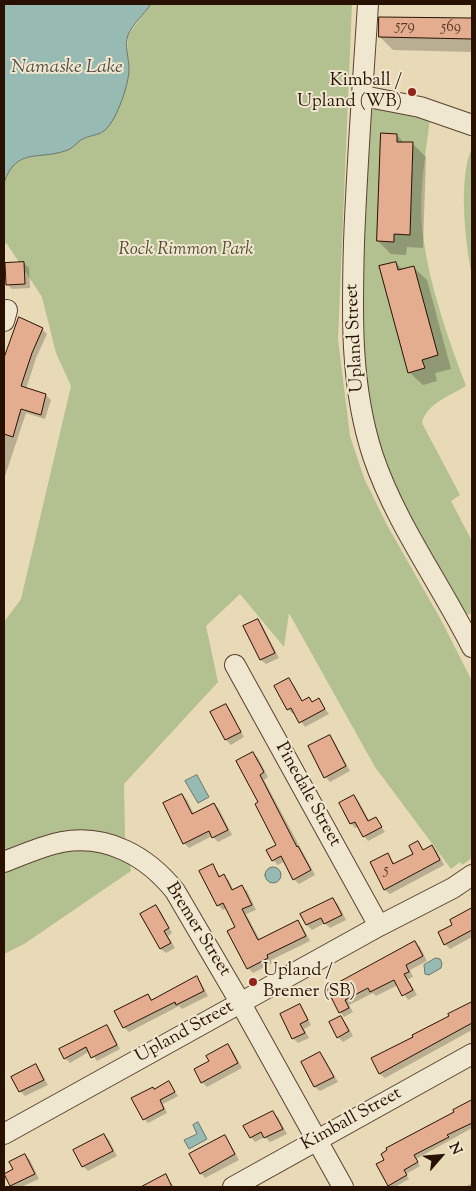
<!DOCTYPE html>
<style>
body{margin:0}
#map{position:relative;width:476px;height:1191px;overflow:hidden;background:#e8dab7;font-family:"Sorts Mill Goudy",serif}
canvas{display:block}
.frame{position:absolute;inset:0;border:5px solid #291102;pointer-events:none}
.north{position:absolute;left:416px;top:1131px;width:50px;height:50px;-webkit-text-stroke:4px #f0e7d0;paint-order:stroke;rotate:63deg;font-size:14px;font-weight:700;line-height:20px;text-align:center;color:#291102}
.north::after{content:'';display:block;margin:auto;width:18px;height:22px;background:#291102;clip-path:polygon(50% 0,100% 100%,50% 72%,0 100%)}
</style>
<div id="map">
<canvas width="476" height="1191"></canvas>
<div class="frame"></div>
<div class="north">N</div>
</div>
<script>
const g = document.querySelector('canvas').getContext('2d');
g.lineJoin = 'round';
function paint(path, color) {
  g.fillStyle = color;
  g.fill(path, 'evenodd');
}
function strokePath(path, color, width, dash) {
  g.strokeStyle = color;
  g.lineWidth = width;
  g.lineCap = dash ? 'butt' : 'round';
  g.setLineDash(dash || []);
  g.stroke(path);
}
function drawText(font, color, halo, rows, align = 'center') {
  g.font = font + ' "Sorts Mill Goudy",serif';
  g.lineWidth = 4;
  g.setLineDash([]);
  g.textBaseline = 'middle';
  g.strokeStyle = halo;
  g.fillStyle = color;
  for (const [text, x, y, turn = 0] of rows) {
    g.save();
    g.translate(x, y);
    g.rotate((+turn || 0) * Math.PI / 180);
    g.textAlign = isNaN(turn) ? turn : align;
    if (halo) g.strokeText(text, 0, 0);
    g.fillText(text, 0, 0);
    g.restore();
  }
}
paint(new Path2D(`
 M151,4H352L338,339L350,436L364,478L387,525L441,620L472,681V858L462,865L460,862L451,869L375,767L289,613L284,647L240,594L206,626L218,682L124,784L125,836L131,871L24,944L4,954V622L21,599L71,386L56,353L42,297L7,244L4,243V183L11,166L22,159L68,149L83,139L102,133L129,68L127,54L128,35Z
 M374,108L430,119C425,157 418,198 423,236C430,288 448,338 466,386C451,395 426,404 422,423L460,495L451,501L472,541V613L465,615L405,516L372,437L356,329L371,110Z
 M472,148V275C465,243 458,177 472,148Z`), '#b3c090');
const water = new Path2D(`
 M4,4H151C145,13 132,25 128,35C124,46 129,58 129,69C129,84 117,119 106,129C101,135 92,135 85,138C79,140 75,146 70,149C41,162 16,145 4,183Z
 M197,775L209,797L198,803L185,781Z
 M265 875a8 8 0 1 1 16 0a8 8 0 1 1-16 0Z
 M436,958L440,959L442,963L441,968L429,975L425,974L424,965Z
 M198,1122L207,1139L189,1149L184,1140L197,1134L193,1125Z`);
paint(water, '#97bab2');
strokePath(water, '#6b766c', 1);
paint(new Path2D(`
 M380,18L472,20V52L393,50L380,37Z
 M397,135L404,143L413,144L426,157L423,248L407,247L406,255L391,254L378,241Z
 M24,263L29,268L30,288L12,289L7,284Z
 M396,263L403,270L413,267L427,280L451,369L435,373L437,381L423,385L409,372Z
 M42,329L47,334L36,358L26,389L46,395L51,400L45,419L26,413L4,479V364L13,335Z
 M257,620L262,625L279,658L266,664L261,660L245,627Z
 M289,680L294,685L303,702L313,703L319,700L329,714L305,727L295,713L293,714L288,709Z
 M226,705L230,710L244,737L231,745L226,740L212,713Z
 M329,736L334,741L350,771L330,782L326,777Z
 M253,753L258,758L268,777L264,780L315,875L299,884L294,879L285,861L278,865L273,860L277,845L260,803Z
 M182,795L187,800L194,814L214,804L219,809L232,835L218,842L212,836L189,848L184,843Z
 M354,797L359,802L370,822L376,818L385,832L368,841L364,836L359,827L355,828L351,823Z
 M418,843L424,851L432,846L437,851L444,865L390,894L385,890L371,862L387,854L395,864L414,854Z
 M212,865L221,877L224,876L229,881L234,891L242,887L247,891L256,910L246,914L260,940L297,921L302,926L310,941L271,960L272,963L253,973L248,968L237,928L227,908L223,910L218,905Z
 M333,899L338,904L346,920L330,928L325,923L312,930L307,925L302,915Z
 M156,907L161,912L172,933L168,936L175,948L166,953L161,949L142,914Z
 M472,910V937L450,949L445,944L439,933L454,925L452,921Z
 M415,943L420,947L427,961L410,970L413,977L408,979L417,995L408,1000L398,985L376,996L373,993L349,1005L353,1012L344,1017L340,1012L328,990Z
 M197,978L201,983L208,996L182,1009L179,1006L129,1032L124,1027L148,995L153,1000Z
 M472,1003V1030L385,1078L380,1074L372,1058L451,1017L450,1015Z
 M299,1006L304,1011L311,1025L304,1029L309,1038L298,1043L293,1038Z
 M341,1018L346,1023L353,1036L343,1042L338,1037Z
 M107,1027L111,1031L120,1049L97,1061L90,1051L70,1063L65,1058L61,1050Z
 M228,1046L233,1051L242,1068L207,1087L202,1082Z
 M319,1054L324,1058L338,1082L320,1091L315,1087L303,1062Z
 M36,1066L40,1071L48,1085L25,1096L20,1091Z
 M169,1083L178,1096L163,1104L167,1113L148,1123L144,1119L155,1090Z
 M472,1101V1128L416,1159L420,1166L406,1174L409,1179L397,1186L399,1187H391L378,1165L456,1113L454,1110Z
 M273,1112L278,1117L287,1134L270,1142L265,1137L255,1142L251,1137Z
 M104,1135L109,1140L117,1156L88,1171L83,1166Z
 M224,1137L229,1142L239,1160L205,1178L201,1173Z
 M25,1155L30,1160L39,1179L21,1187H13L11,1185L15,1170Z
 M166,1176L174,1187H141Z
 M472,1183V1187H465Z`), '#0003');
const building = new Path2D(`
 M379,17L472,18V39L379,37Z
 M381,133L397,134V142H413L410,235L394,234V242L377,241Z
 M24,262L25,284L6,285L5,263Z
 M396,262L398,270L414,266L438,355L422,360L425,368L408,373L379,266Z
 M19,317L43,328L32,353L21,386L46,394L41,415L21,409L13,437L4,434V358Z
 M258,619L275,653L260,660L243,626Z
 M289,678L302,701L309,697L312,702L319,698L325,709L299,723L291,708L287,710L274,686Z
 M226,704L241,732L225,740L210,712Z
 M330,735L346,766L324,778L308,746Z
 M253,752L264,772L260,775L297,847L298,846L311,870L293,880L281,856L272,861L266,850L276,845L255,804L258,802L236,761Z
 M182,794L192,814L214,803L228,830L212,838L209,831L183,844L163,803Z
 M354,795L368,821L376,817L382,827L363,837L355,822L350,824L339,803Z
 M418,841L423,850L432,845L440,860L384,890L370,862L388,853L393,864L413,854L409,846Z
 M213,864L219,877L224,874L232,890L242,885L252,905L242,909L258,940L298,920L306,936L267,955L268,958L247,969L227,931L235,927L223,903L217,906L199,871Z
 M333,898L342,915L324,924L321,918L306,925L300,914Z
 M156,905L169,928L164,931L171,943L160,949L140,914Z
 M472,908V930L444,945L438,932L452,925L450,920Z
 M415,941L423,956L406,965L409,972L404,974L413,990L402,996L394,980L370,992L368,988L345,1000L349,1008L339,1013L327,989Z
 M197,976L204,991L176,1005L175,1002L123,1028L114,1011L148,994L151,1000Z
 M472,1002V1023L379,1074L371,1058L413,1037L412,1035L449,1016L448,1014Z
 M300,1004L308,1020L300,1024L305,1033L292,1039L280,1014Z
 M341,1016L349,1031L337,1038L329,1022Z
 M107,1025L117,1045L91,1058L86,1047L64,1059L59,1049Z
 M228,1044L238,1063L201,1083L194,1069L209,1061L206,1056Z
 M320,1052L334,1077L314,1087L301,1062Z
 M36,1064L44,1080L19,1092L11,1077Z
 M169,1081L175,1092L160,1100L164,1109L143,1120L131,1098L153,1087L154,1089Z
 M472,1100V1123L447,1135L449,1137L414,1155L418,1162L404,1170L407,1175L388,1186L376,1164L384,1160L381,1154L387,1150L386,1148L454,1112L453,1110Z
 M273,1111L283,1129L264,1138L261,1132L250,1138L243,1126Z
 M104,1134L113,1151L82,1167L73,1150Z
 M225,1135L235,1154L200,1174L189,1154Z
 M25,1154L35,1174L10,1186L4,1174L13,1169L9,1162Z
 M166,1174L172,1187H141Z`);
paint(building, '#e4ad8f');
strokePath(building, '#291102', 1);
const minor = new Path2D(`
 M368,4C363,83 357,162 354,242C352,314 350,386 373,456C396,524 440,583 472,647
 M363,96L420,107L472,125
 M4,321L7,310
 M235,665L379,926
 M4,862C22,855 42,846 62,842C107,834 147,856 175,891L240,1002L343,1187
 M4,1134L379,926L453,888L472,875
 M233,1187L472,1054`);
strokePath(minor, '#59432f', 22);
strokePath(minor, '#f0e7d0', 20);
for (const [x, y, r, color] of [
 [412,92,5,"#8f2418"],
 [253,982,5,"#8f2418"]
]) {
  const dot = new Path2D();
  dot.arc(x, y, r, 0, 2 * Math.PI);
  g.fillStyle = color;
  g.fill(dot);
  strokePath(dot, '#f0e7d0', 2);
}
drawText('15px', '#583825', null, [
 ["579",405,27],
 ["569",451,28],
 ["5",386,871]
]);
drawText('18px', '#291102', '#f0e7d0', [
 ["Kimball /",402,82],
 ["Upland (WB)",402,103],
 ["Upland /",263,972,"left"],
 ["Bremer (SB)",263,993,"left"]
], 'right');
drawText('italic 18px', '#594e34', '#f0e7d0', [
 ["Rock Rimmon Park",186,251]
]);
drawText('18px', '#291102', '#f0e7d0', [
 ["Upland Street",356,338,-93],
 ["Pinedale Street",307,795,61],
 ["Bremer Street",197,930,58],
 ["Upland Street",185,1033,-29],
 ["Kimball Street",352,1120,-29]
]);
drawText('italic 19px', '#504c40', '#f0e7d0', [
 ["Namaske Lake",67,69]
]);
</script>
